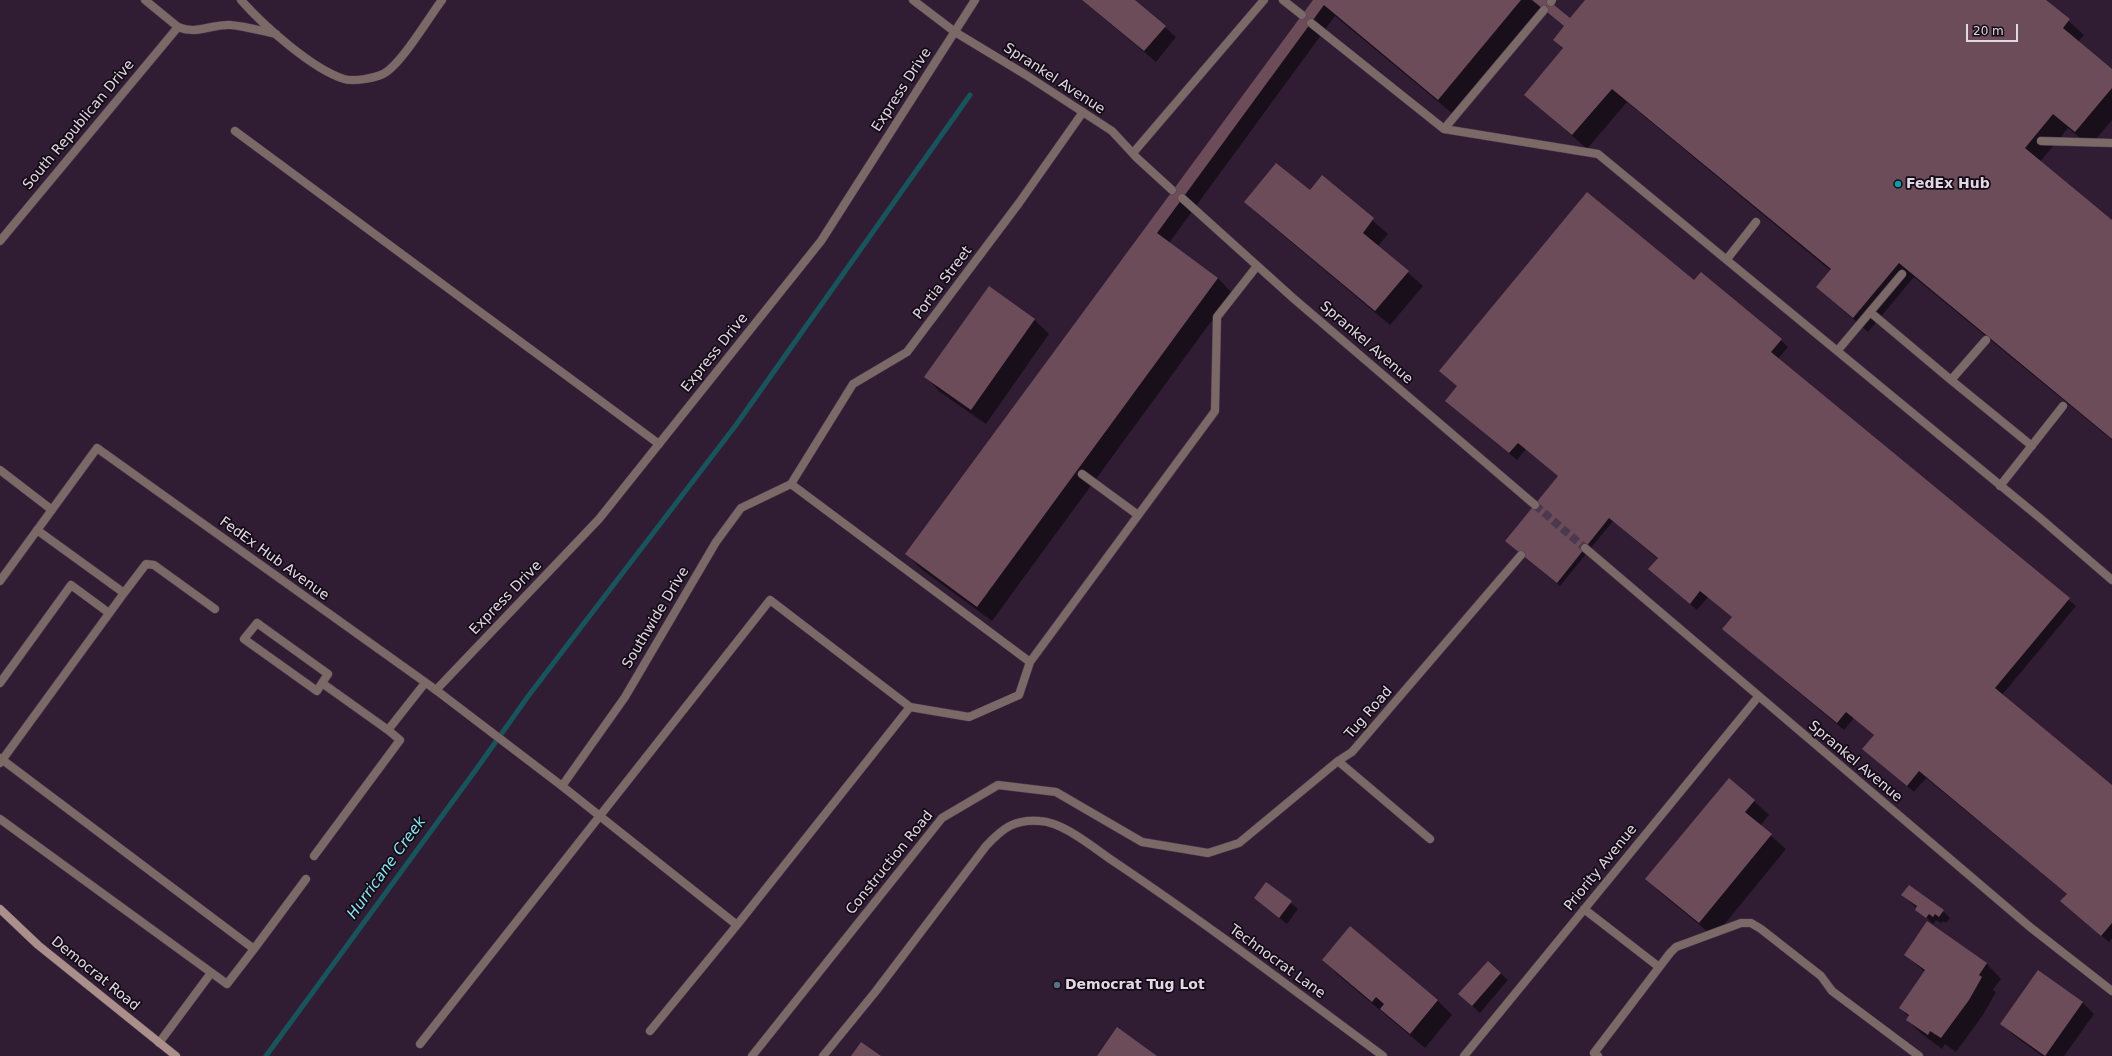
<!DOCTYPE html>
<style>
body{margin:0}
#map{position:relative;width:2112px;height:1056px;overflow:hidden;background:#301d34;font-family:"DejaVu Sans",sans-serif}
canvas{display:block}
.scale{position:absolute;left:1966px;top:24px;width:52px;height:18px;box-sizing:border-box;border:2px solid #e3d7e6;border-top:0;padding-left:5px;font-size:12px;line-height:14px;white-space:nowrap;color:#e3d7e6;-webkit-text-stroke:3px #130b15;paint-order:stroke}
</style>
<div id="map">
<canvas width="2112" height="1056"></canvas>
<div class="scale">20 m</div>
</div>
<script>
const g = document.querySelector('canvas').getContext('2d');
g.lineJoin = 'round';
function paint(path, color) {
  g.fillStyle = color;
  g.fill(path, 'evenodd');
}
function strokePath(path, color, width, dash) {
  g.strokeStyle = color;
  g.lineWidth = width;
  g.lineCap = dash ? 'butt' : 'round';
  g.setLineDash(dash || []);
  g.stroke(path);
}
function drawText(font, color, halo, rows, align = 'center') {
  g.font = font + ' "DejaVu Sans",sans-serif';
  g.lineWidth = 3.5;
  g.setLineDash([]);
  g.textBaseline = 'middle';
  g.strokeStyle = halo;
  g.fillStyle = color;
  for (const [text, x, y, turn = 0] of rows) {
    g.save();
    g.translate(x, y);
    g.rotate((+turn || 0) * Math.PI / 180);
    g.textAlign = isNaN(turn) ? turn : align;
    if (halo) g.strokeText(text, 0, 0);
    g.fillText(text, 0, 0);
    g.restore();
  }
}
paint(new Path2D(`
 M1082,0H1133L1176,37L1156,62Z
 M1314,0H1547L1570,20L1587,0H2045L2084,35L2078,42L2112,70V120L2090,146L2068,128L2040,162L2112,222V440L1914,277L1868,332L1817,287L1831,271L1627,102L1587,149L1526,95L1563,49L1554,40L1565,27L1541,8L1453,114L1335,16L1169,243L1218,278L1232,293L992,621L921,569L907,554Z
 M1323,177L1388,234L1378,246L1423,286L1390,325L1260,216L1245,202L1310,192Z
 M1694,281L1781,340L1788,347L1778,359L2076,606L2002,695L2112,786V938L2109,942L2061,901L2067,894L1926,778L1914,792L1871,756L1875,736L1854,718L1844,730L1731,636L1733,617L1708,597L1697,610L1657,576L1650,569L1658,559L1613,521L1560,586L1510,544L1559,476L1526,449L1517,460L1454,408Z
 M1035,320L1049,334L986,424L940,392L926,377Z
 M1754,801L1769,815L1760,826L1786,849L1714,937L1661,893L1647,879Z
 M1266,883L1298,909L1287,924L1255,898Z
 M1903,895L1943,911L1950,918L1946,923L1943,921L1941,923L1936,920L1933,924Z
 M1928,923L1987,964L2001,979L1993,990L1996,992L1983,1015L1956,1052L1945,1044L1942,1049L1922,1034L1907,1020L1909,1017L1900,1008L1925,972L1905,955Z
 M1323,960L1437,1000L1452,1015L1425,1048L1337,974Z
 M1488,962L1508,980L1480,1013L1467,1001Z
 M2038,971L2083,1003L2094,1014L2064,1056H2042L2012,1034L2001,1023Z`), '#0007');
strokePath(new Path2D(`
 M266,1056L475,771L529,695L736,425L970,95`), '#17545c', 5);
paint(new Path2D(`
 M1082,0H1135L1166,26L1144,51Z
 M1313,0H1521L1438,100L1324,5L1157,233L1218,278L977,607L905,554Z
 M1532,0H1548L1570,18L1585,0H2046L2070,19L2063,28L2112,69V88L2075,132L2053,114L2025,148L2112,220V439L1899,263L1853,318L1816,287L1831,269L1612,89L1572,135L1524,95L1563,48L1553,40L1564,26Z
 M1276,163L1310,190L1322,175L1374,218L1363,233L1409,271L1375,311L1244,202Z
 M1587,192L1694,280L1701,272L1782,339L1771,352L2070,598L1995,688L2112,785V923L2101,936L2060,901L2067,894L1919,771L1907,786L1862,749L1874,735L1846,712L1837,723L1722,629L1732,617L1700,591L1690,604L1648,569L1658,558L1609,518L1557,583L1505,541L1558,476L1518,443L1509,453L1445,401L1457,386L1439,371Z
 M989,286L1035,319L971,410L924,377Z
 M1729,778L1755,800L1745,812L1772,834L1699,923L1645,879Z
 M1266,882L1292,901L1279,918L1254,898Z
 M1909,885L1944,910L1939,917L1935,914L1933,917L1929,914L1926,918L1915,910L1917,906L1901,895Z
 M1927,921L1987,963L1979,975L1982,977L1969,1000L1941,1038L1930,1031L1928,1035L1906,1020L1909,1015L1899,1008L1925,970L1904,955Z
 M1350,926L1438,1000L1410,1034L1380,1009L1384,1004L1376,997L1372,1002L1322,960Z
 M1488,961L1501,973L1472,1006L1458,994Z
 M2038,970L2083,1002L2045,1056L2000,1024Z
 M1117,1027L1157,1056H1097Z
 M861,1042L881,1056H851Z`), '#6d4c5a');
strokePath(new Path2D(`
 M1535,505L1585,548`), '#4b394f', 8, [8, 4]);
const service = new Path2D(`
 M145,0L178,27
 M1283,0L1302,15
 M1551,2L1552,0
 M1311,23L1444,129L1598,154L2040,518L2112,580
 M1083,112L1019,203L907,352L853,384L791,484L1030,662L1215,411L1217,317L1257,266
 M1444,129L1544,10
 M235,131L659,444
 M2041,141L2112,143
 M1133,153L1264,0
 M1727,259L1756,222
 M1870,312L1951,380L1986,340
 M1838,350L1902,274
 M1951,380L2032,446
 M1082,474L1138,515
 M2000,486L2063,406
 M37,530L124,593L146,564L154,565L215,609
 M0,683L71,585L109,613
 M322,683L317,691L244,639L257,623L328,674L322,683L388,730
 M436,690L562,786L737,925L650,1031
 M0,758L254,949L227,984L0,819
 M1338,761L1430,839
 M0,763L124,593
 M562,786L625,697L716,542L741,508L791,484
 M314,856L400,740L388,730L425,683
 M1584,909L1659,967
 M737,925L910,707
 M254,949L306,879
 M159,1043L211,973
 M420,1044L770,600L910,707L969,717L1019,695L1030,662
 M752,1056L942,818L998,785L1056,792L1142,842L1208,853L1239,843L1338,761L1352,752L1521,555
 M823,1056L876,991L986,846C1003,828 1014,819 1040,821C1064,822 1096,850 1116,863C1207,924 1295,991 1383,1056
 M1464,1056L1758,697
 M1598,1056L1594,1053L1670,953L1676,947L1741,923H1751L1761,929L1821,976L1832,991L1919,1056`);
const minor = new Path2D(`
 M241,0C263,25 312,69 344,79C354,82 374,78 383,74C401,65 429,17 442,0
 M913,0L955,32L1026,75L1112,131L1137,158L1172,190
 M1182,198L1293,298L1535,505
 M0,241L178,27C197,35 211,24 230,25C245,26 261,31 276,34
 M0,470L52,510
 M1585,548L2030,927L2112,991
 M0,581L97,448L436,690L599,519L821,241L975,0`);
const secondary = new Path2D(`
 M0,909L38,945L176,1056`);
strokePath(service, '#4d3b50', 9);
strokePath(minor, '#4d3b50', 9);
strokePath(secondary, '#4d3b50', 9);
strokePath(service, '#7a6966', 8);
strokePath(minor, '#7a6966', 8);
strokePath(secondary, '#aa8f8a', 8);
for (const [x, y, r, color] of [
 [1898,184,4,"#0f9aa8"],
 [1057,985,4,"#5c6f8a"]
]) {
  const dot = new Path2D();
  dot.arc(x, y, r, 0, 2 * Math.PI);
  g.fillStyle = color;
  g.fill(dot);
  strokePath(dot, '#130b15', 1.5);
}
drawText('14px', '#e3d7e6', '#130b15', [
 ["Sprankel Avenue",1054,79,33],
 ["Express Drive",902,90,-57],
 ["South Republican Drive",79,125,-50],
 ["Portia Street",943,283,-53],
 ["Sprankel Avenue",1366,343,41],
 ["Express Drive",715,353,-51],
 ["FedEx Hub Avenue",274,559,36],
 ["Express Drive",506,598,-46],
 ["Southwide Drive",656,618,-59],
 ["Tug Road",1369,713,-49],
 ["Sprankel Avenue",1855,762,40],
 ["Construction Road",890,863,-51],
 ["Priority Avenue",1601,868,-51],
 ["Technocrat Lane",1277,962,36],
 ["Democrat Road",95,974,39]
]);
drawText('bold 14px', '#e3d7e6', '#130b15', [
 ["FedEx Hub",1906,184],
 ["Democrat Tug Lot",1065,985]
], 'left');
drawText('italic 15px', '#88e6f4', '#130b15', [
 ["Hurricane Creek",387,868,-54]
]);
</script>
